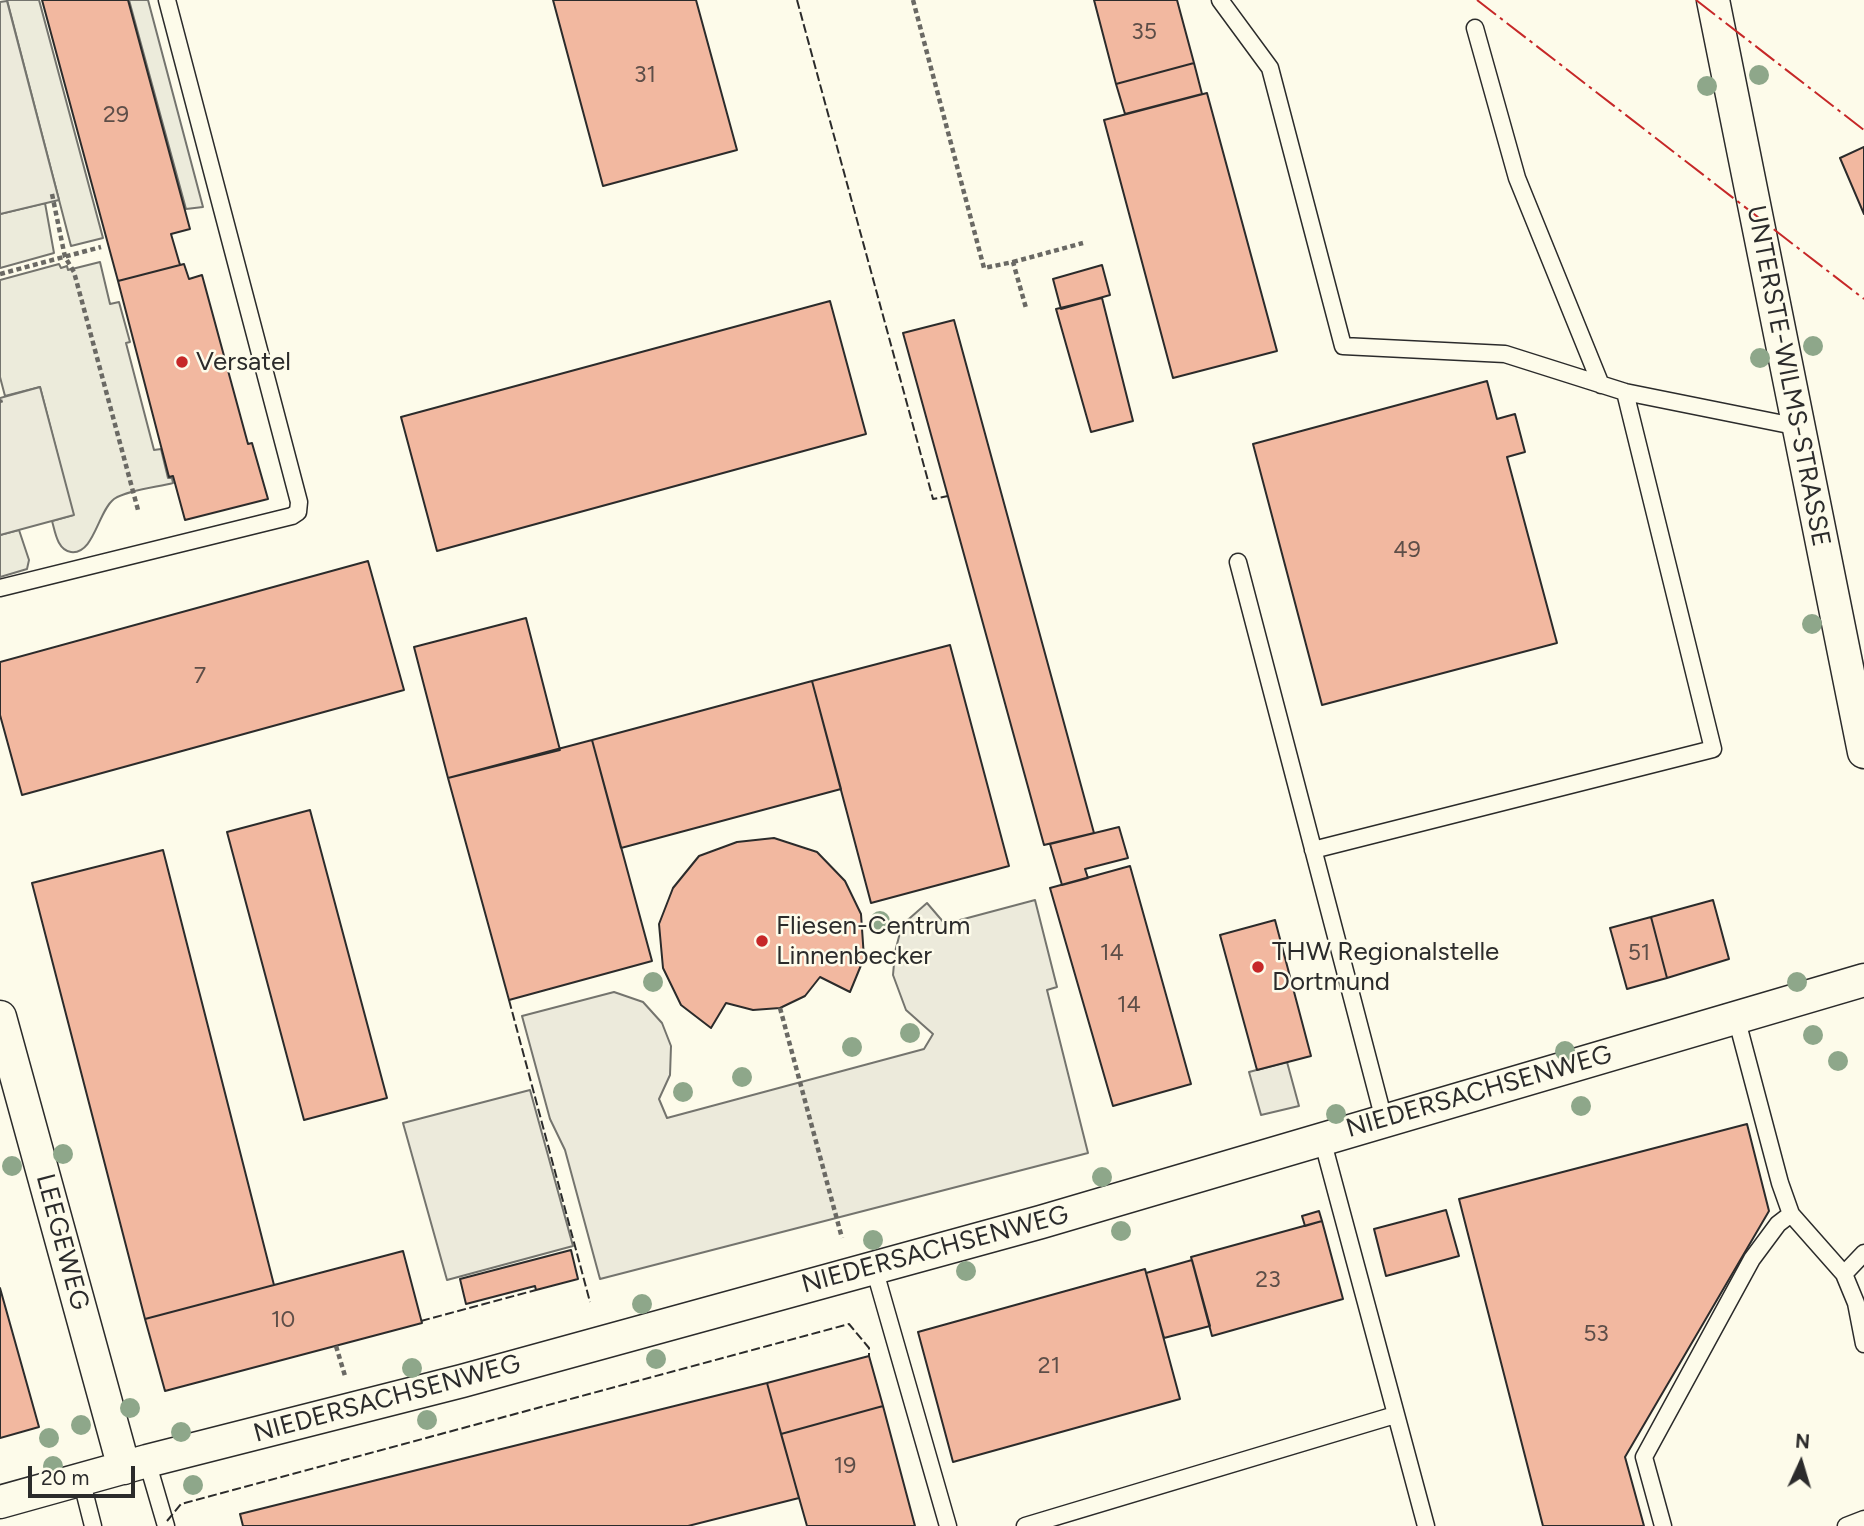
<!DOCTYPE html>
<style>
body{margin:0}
#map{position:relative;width:1864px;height:1526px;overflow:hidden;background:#fdfbea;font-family:Figtree,sans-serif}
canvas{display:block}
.north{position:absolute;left:1766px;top:1428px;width:70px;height:70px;-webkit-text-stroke:5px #fdfbea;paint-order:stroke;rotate:4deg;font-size:19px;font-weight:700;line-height:28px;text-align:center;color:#2b2b2b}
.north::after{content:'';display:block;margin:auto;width:24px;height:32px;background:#2b2b2b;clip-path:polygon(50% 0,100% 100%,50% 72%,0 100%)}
.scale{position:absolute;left:28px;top:1466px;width:107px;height:32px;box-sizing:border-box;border:4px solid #2b2b2b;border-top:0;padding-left:9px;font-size:21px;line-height:24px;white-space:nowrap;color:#2b2b2b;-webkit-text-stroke:5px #fdfbea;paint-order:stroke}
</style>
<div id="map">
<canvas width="1864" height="1526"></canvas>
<div class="north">N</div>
<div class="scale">20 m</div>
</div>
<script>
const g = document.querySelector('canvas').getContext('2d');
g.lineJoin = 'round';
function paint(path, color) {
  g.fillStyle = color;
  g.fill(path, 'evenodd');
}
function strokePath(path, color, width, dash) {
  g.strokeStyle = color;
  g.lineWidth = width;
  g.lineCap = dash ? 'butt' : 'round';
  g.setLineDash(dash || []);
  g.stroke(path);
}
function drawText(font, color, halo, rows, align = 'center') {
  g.font = font + ' Figtree,sans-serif';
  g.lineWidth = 5;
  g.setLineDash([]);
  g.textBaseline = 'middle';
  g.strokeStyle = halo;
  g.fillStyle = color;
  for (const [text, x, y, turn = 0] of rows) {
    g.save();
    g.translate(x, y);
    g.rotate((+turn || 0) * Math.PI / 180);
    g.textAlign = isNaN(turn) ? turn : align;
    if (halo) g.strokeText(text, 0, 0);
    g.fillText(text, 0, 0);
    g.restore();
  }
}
const green = new Path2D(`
 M7,0H39L103,238L71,246Z
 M129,0H148L203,207L186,209Z
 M45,203L54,253L0,268V214Z
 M100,262L110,304L119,302L130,342L126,343L154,450L161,449L168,478H172L173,483C158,487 127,490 114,499C98,511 94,555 71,552C57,550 55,531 52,521L73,515L40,387L5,396L0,377V280L59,264L61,268L67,266L68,270Z
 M19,530L29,560L27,569L0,577V535Z`);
paint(green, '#ecebdb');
strokePath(green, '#74746e', 2);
const parking = new Path2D(`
 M7,1L59,200L0,214V2Z
 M40,387L74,515L0,535V398Z
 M1035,900L1057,987L1047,990L1088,1153L600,1279L565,1150L550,1119L522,1016L614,992L643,1002L662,1023L671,1046L670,1075L659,1099L667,1118L924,1049L933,1034L906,1010L893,975L895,952L902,925L927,903L945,924Z
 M1287,1062L1299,1106L1261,1115L1249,1072Z
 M530,1090L573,1246L447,1280L403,1123Z`);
paint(parking, '#eceadb');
strokePath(parking, '#74746e', 2);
const building = new Path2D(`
 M42,0H128L190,229L171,234L180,265L118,281Z
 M553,0H696L737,150L603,186Z
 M1094,0H1177L1194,63L1116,84Z
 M1194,63L1202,94L1125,114L1116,84Z
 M1207,93L1277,351L1173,378L1104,120Z
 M1864,147V214L1840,158Z
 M184,264L189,279L202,275L248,444L252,443L268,499L185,520L173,476L169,477L118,281Z
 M1102,265L1110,295L1061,309L1053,279Z
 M1102,298L1133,421L1091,432L1056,309Z
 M830,301L866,434L437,551L401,417Z
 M954,320L1094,833L1044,845L903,333Z
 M1487,381L1497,419L1515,414L1525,452L1507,457L1557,643L1322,705L1253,444Z
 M368,561L404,690L22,795L0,715V662Z
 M526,618L560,750L448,778L414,647Z
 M950,645L1009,866L871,903L812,681Z
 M812,681L841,789L621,848L592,740Z
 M592,740L652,961L509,1000L448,778Z
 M310,810L387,1098L304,1120L227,832Z
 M1119,827L1128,858L1085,869L1088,878L1062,885L1050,844Z
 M774,838L817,852L845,881L861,914L864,958L850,992L820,977L805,996L780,1008L753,1010L726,1003L711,1028L681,1005L663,968L659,924L673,888L699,856L737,842Z
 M163,850L274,1285L145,1319L32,883Z
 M1130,866L1191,1084L1113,1106L1050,888Z
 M1713,900L1729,959L1667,978L1651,917Z
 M1651,917L1667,978L1627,989L1610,928Z
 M1275,920L1311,1056L1257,1070L1220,935Z
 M1747,1124L1769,1211L1625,1457L1644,1526H1543L1459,1199Z
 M1446,1210L1459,1256L1386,1276L1374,1229Z
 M1319,1211L1322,1221L1305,1226L1302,1216Z
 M1322,1221L1343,1299L1212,1336L1191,1257Z
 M571,1250L578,1279L536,1290L535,1286L466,1304L460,1279Z
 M403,1251L422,1323L165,1391L145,1319Z
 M1192,1260L1210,1326L1164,1338L1146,1273Z
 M1145,1269L1180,1399L953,1462L918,1332Z
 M0,1288L39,1427L0,1438Z
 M869,1356L883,1406L781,1434L767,1383Z
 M767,1383L799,1498L688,1526H243L240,1514Z
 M883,1406L915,1526H807L781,1434Z`);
paint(building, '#f2b8a0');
strokePath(building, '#2b2b2b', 2);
const lane = new Path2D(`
 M1220,0L1270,68L1343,346L1505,354L1625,392L1799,427
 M1475,28L1517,178L1601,385
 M1238,562L1384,1120
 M0,588L292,516L298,512L299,502L167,0
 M1313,850L1713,749L1625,392
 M1736,1017L1780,1183L1791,1214L1844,1274L1856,1303L1864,1344
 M1322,1139L1426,1526
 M874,1268L948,1526
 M1844,1274L1864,1253
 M147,1461L166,1526
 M81,1479L93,1526
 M1025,1526L1395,1415
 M1663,1526L1644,1457L1752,1259L1778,1224L1791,1214
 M1846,1526L1864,1519`);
const street = new Path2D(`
 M1713,0L1864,752
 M0,1017L124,1468
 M0,1502L147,1461L462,1381L1041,1222L1864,980`);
strokePath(lane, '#2b2b2b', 19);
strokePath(street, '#2b2b2b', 35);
strokePath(new Path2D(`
 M913,0L984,268L1013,262L1026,308
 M52,194L65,257L74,272L138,510
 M1013,262L1083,243
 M0,274L101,247
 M0,400L1,403
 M780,1008L842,1238
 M336,1346L345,1376`), '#6a6964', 4.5, [5, 3.5]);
strokePath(lane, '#fdfbea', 16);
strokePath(street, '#fdfbea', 32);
strokePath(new Path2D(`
 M797,0L933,499L948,496
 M509,1000L590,1302
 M421,1321L536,1290
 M167,1521L181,1504L849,1324L869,1348V1356`), '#2b2b2b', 2, [9, 3.5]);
strokePath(new Path2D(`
 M1477,0L1864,299
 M1696,0L1864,130`), '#c62828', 2, [24, 5, 3.5, 5]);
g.fillStyle = '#8ea78a';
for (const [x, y] of [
 [1759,75],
 [1707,86],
 [1813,346],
 [1760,358],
 [1812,624],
 [880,921],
 [653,982],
 [1797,982],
 [910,1033],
 [1813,1035],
 [852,1047],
 [1565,1051],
 [1838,1061],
 [742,1077],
 [683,1092],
 [1581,1106],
 [1336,1114],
 [63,1154],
 [12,1166],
 [1102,1177],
 [1121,1231],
 [873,1240],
 [966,1271],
 [642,1304],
 [656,1359],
 [412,1368],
 [130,1408],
 [427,1420],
 [81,1425],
 [181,1432],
 [49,1438],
 [53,1466],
 [193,1485]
]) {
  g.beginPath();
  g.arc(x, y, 10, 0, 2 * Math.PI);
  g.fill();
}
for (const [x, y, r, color] of [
 [182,362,7,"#c62828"],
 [762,941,7,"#c62828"],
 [1258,967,7,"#c62828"]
]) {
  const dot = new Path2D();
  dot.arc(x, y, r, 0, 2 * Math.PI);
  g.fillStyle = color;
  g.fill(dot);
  strokePath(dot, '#fdfbea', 2.5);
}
drawText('23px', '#5d4e48', null, [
 ["35",1144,32],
 ["31",645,75],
 ["29",116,115],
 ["49",1407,550],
 ["7",200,676],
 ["14",1112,953],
 ["51",1639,953],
 ["14",1129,1005],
 ["23",1268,1280],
 ["10",283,1320],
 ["53",1596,1334],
 ["21",1049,1366],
 ["19",845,1466]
]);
drawText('26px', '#2b2b2b', '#fdfbea', [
 ["Versatel",196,362],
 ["Fliesen-Centrum",776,926],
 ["Linnenbecker",776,956],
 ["THW Regionalstelle",1272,952],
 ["Dortmund",1272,982]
], 'left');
drawText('26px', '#2b2b2b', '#fdfbea', [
 ["UNTERSTE-WILMS-STRASSE",1788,376,79],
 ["NIEDERSACHSENWEG",1479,1092,-16],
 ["LEEGEWEG",62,1242,75],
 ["NIEDERSACHSENWEG",935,1250,-15],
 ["NIEDERSACHSENWEG",387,1399,-15]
]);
</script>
